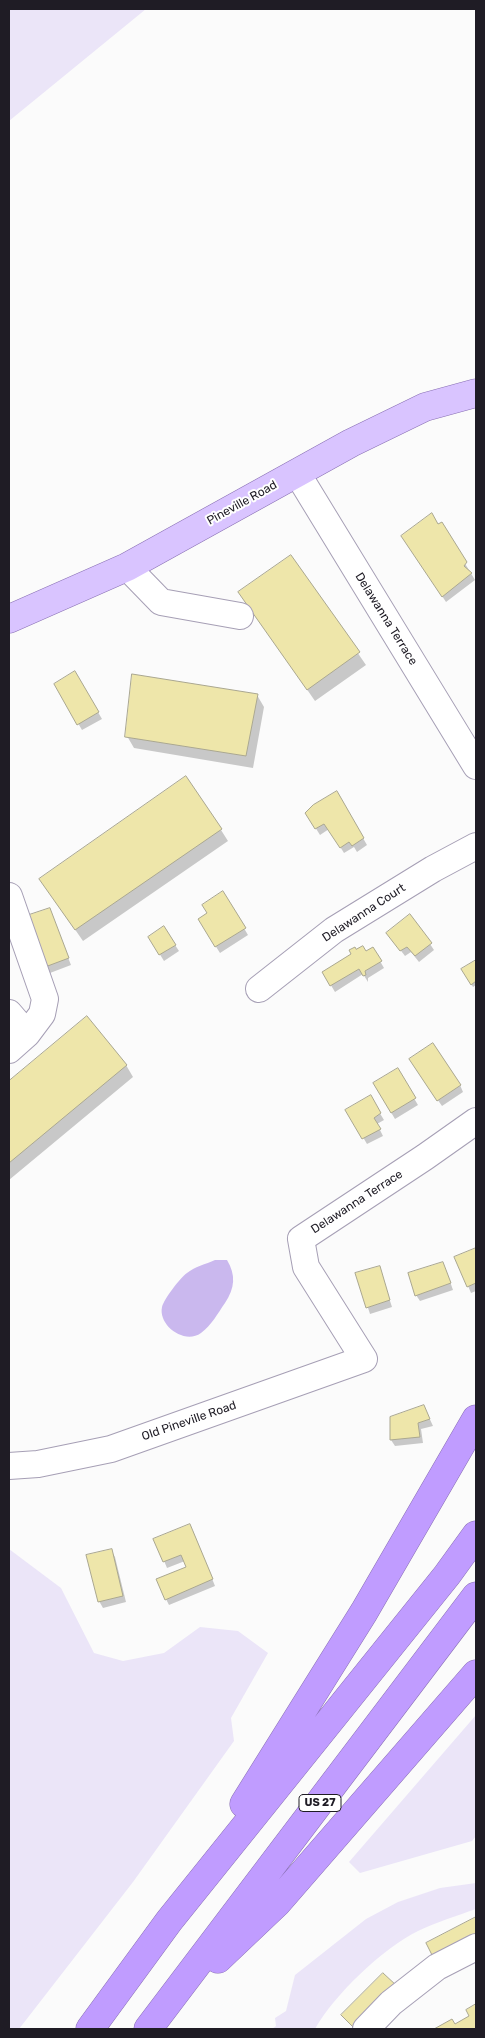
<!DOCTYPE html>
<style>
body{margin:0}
#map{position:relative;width:485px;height:2038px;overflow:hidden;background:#fbfbfb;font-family:Rubik,sans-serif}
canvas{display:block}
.frame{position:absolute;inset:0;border:10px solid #1f1c25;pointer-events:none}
</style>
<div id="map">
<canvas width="485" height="2038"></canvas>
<div class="frame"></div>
</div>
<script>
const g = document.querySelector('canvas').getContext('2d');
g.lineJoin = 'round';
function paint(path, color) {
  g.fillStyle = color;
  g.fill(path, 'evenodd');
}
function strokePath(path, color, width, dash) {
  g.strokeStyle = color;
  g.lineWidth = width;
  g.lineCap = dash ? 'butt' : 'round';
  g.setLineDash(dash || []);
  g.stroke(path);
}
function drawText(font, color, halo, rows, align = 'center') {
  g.font = font + ' Rubik,sans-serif';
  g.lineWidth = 4;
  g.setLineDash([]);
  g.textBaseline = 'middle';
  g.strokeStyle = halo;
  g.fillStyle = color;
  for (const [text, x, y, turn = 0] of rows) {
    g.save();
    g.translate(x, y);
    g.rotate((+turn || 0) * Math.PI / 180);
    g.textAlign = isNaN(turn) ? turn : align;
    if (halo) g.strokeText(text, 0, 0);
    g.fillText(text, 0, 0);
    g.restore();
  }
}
paint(new Path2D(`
 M9,9H146L9,121Z
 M9,1549L61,1588L94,1653L123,1661L164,1653L200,1627L238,1631L268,1653L231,1718L234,1741L133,1882L19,2029H9Z
 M476,1715V1836L472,1841L360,1873L349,1862Z
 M476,1883V1909C456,1916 437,1922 418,1931C383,1948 334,1995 315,2029H272L276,2026L275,2018L286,2011L295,1975L366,1919L398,1902L440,1888Z`), '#ebe5f8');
paint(new Path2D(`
 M215,1260H227C236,1275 235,1288 225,1303C218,1313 211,1326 201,1333C184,1345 158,1325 162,1307C164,1299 180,1278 187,1273C194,1267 206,1264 215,1260Z`), '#cab8ee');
paint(new Path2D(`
 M441,524L475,580L446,602L407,543Z
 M291,556L366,665L315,701L240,593Z
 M75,673L102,719L82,730L55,684Z
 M257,695L264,707L253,768L134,748L127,736Z
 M337,793L367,845L357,852L354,847L344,853L329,829L320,835L310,819Z
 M221,830L228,841L83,941L40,879Z
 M223,893L248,935L220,953L199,920L208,914Z
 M49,909L71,965L50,973L47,967Z
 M149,937L175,945L179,951L164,961Z
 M392,939L430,944L434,950L419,962L411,952L405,956Z
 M373,949L384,968L368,978V982L363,974L335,992L323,972Z
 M476,961V985L473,987L463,970Z
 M87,1018L126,1065L133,1077L9,1180V1082Z
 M414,1066L460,1085L463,1092L442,1106Z
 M397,1070L418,1105L395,1119L374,1084Z
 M370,1097L384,1120L377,1124L383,1136L367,1144L347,1110Z
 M476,1250V1291L471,1293L456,1258Z
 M379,1267L392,1307L370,1314L357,1274Z
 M446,1270L453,1290L420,1301L416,1295Z
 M427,1413L433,1426L421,1429L423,1443L395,1446L391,1440V1418Z
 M193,1531L215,1586L169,1605L166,1599L188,1568L185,1561L167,1568L155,1539Z
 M111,1550L115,1557L126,1602L103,1608L99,1601Z
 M476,2005V2029H436L451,2021L454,2026L471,2016L468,2010Z`), '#0003');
const building = new Path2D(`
 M432,513L438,524L442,522L467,562L464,566L472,573L442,597L401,536Z
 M291,555L360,652L307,690L238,592Z
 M75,671L99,712L77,725L54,684Z
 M132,674L258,694L246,756L125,737Z
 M186,776L222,829L75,930L39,879Z
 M337,791L364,838L352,846L349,842L340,848L324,824L315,829L305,813L313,805Z
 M223,891L246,928L215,947L198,919L207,913L202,905Z
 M50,908L69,958L45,967L26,916Z
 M410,914L432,943L415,956L407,947L400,951L386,933Z
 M164,926L176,945L159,955L148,937Z
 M363,946L366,951L373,947L382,961L365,971L366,975L363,976L359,969L330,986L322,972L351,954L349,950L355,947L356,949Z
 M476,960V981L471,985L461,969Z
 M87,1016L127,1065L9,1163V1081Z
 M433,1043L461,1085L437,1101L409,1059Z
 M398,1068L416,1098L391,1113L373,1083Z
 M371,1095L381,1113L374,1118L381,1129L362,1139L345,1110Z
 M476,1248V1283L467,1287L454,1257Z
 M443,1262L451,1283L415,1296L408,1273Z
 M380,1266L390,1300L366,1308L355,1273Z
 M424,1405L430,1419L418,1423L420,1437L390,1440V1417Z
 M190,1524L213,1579L165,1600L156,1579L186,1567L181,1555L163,1562L153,1539Z
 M112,1549L123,1596L98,1602L86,1555Z
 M476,1917V1940L435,1961L426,1943Z
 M383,1973L397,1986L355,2029L341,2015Z
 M476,2004V2029H434L452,2019L455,2024L469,2016L466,2010Z`);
paint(building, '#eee6aa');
strokePath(building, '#aaa790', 1);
const minor = new Path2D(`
 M297,473L476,766
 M127,567L161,602L240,616
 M9,896L45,999L42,1014L27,1034L9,1050
 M259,989L334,930L433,869L476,846
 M9,1013L27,1034
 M9,1466L38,1464L111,1449L364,1359L306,1267L301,1239L425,1157L476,1121
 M366,2029L391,2003L437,1967L476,1947`);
const major = new Path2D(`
 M9,619L127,567L351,443L425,407L476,393`);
const highway = new Path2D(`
 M244,1804L364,1612L476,1419
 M218,1959L277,1903L476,1674
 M90,2029L169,1921L447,1575L476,1535
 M148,2029L476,1596`);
strokePath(minor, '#a69fb5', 28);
strokePath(major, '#886fb3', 29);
strokePath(highway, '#886fb3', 29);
strokePath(minor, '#fff', 26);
strokePath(major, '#d9c4ff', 28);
strokePath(highway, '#c09cff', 28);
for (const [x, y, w] of [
 [320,1803,42]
]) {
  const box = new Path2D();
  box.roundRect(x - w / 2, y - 8.5, w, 17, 4);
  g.fillStyle = '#fff';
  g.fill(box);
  strokePath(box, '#1f1c25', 1);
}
drawText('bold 11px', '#1f1c25', null, [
 ["US 27",320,1803]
]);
drawText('12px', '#1f1c25', '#fff', [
 ["Pineville Road",242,503,-29],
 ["Delawanna Terrace",386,619,58],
 ["Delawanna Court",364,913,-33],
 ["Delawanna Terrace",357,1202,-33],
 ["Old Pineville Road",189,1421,-19]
]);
</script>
